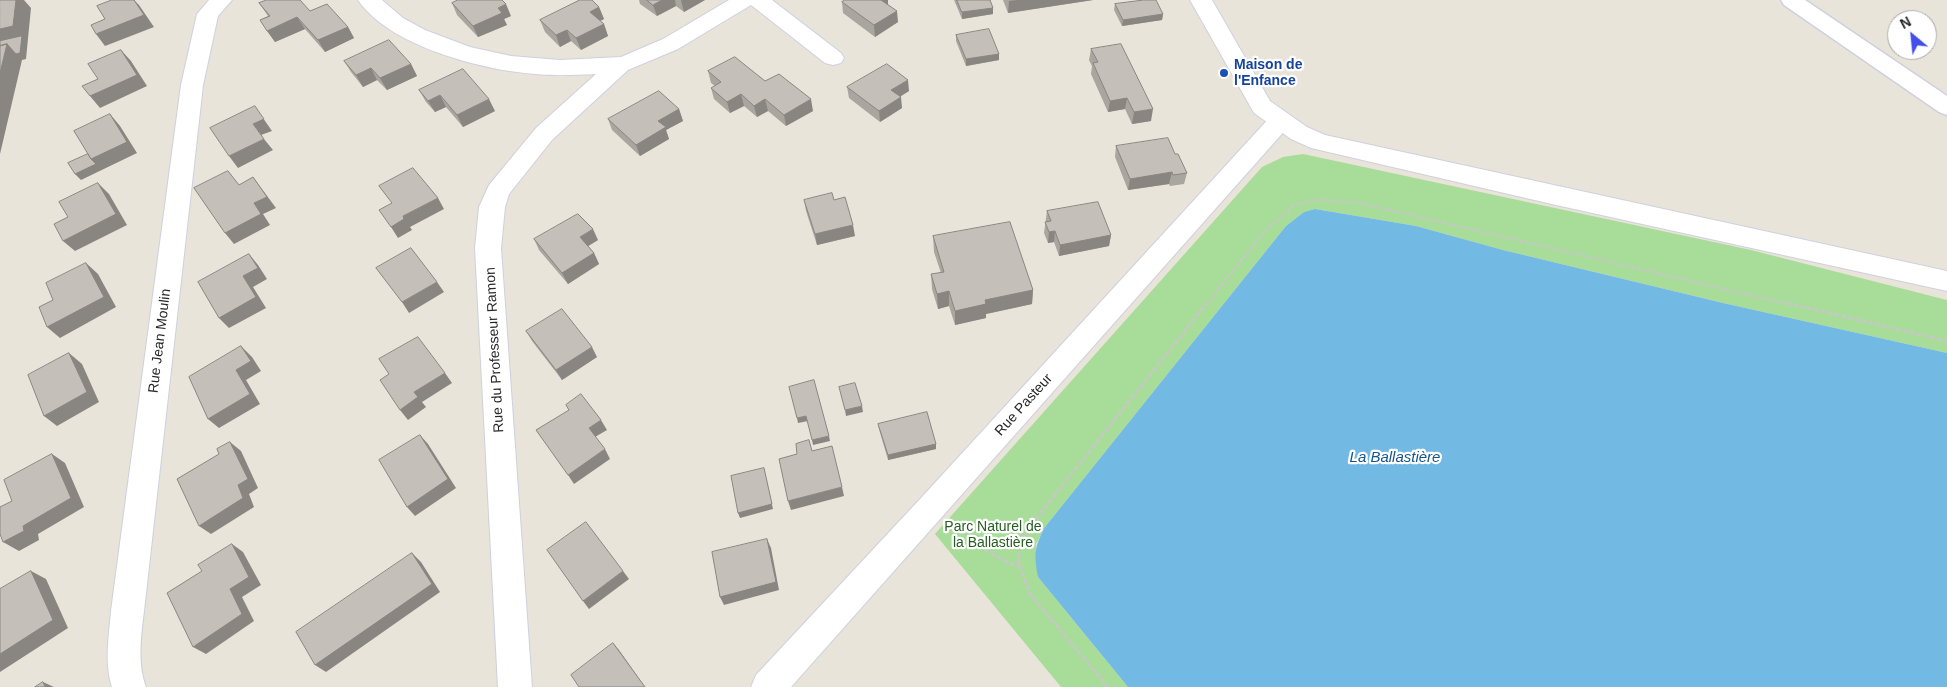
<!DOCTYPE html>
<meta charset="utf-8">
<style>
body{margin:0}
#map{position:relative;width:1947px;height:687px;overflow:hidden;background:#e9e4d9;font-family:Arial,sans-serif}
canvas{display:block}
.north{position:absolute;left:1887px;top:10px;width:50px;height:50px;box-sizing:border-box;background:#fff;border:1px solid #a9a9a9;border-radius:50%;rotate:332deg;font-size:14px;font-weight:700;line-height:20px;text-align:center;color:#272727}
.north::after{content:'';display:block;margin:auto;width:18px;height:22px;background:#434fec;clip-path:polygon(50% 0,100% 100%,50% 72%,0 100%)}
</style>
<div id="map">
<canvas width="1947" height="687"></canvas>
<div class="north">N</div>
</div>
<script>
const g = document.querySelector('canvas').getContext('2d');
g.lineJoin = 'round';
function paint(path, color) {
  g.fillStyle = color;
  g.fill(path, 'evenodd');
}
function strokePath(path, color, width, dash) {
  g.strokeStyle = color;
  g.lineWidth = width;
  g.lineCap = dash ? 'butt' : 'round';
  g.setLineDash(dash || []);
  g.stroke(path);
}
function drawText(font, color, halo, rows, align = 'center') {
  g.font = font + ' Arial,sans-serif';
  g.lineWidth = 4.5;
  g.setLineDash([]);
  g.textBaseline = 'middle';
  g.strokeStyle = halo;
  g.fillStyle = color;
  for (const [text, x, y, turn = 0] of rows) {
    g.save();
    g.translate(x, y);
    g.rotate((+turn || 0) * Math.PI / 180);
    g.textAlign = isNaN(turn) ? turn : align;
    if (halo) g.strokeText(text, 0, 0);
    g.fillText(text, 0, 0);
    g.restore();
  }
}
paint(new Path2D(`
 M1303,154L1751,250L1947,300V353L1723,303L1503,250L1416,226L1315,209L1304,212L1286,226L1045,527L1036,544L1038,577L1128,687H1061L935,534L1262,167L1283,157Z`), '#a8dc99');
paint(new Path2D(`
 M1315,209L1416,226L1503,250L1723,303L1947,353V687H1128L1038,577C1034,555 1034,547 1045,527L1286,226L1304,212Z`), '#72b9e4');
const pedestrian = new Path2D(`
 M1781,0H1805L1947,96V115L1939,112L1784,5Z`);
const minor = new Path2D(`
 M209,0H232L218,16L203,85L144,611C141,636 137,663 146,687H112C104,663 109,636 111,611L181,85L197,14Z
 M358,0H382L403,18L425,30L470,47L511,56L560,60L621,57L663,39L729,0H772L841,53L844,58L841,63L833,65L825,63L751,5L678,49L628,70L552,140L509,194L505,207L501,248L532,687H498L475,248L479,207L489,185L536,128L596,74C576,75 555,76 535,74C482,70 389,46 358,0Z
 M1280,113L1288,115L1292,121L1288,127L791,687H751L756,675L921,498L1272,115Z`);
const tertiary = new Path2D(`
 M1190,0H1212L1270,101L1307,127L1325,135L1947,271V291L1556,205L1311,148L1291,139L1254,113Z`);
strokePath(pedestrian, '#ced0df', 3);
strokePath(minor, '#ced0df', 2);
strokePath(tertiary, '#ced0df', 2);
strokePath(new Path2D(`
 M1206,305L1262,234L1295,204L1320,200L1360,203L1792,305`), '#c7c7c7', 2.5, [3, 2]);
strokePath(new Path2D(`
 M1787,303L1947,341
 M959,527L991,554L1019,567
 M1108,687L1030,594L1019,565V551L1023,535L1207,303`), '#c7c7c7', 3, [4.5, 2.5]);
paint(pedestrian, '#fff');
paint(minor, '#fff');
paint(tertiary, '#fff');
paint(new Path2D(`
 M639,0H705L684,12L676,6L657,16L640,4Z
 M845,0H888V4L898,22L875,37L843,13L842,2Z
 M954,0H990L993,8V14L962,19Z
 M1003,0H1093L1008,13Z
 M259,3L310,11L348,27L354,38L325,52L305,29L275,42L260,20L268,16Z
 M452,3L511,16L504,19L507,25L478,37L457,15Z
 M1115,4L1163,14L1162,20L1122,26L1114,10Z
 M599,7L604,19L600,21L604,24L608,36L581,50L571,41L560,47L545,32L540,20Z
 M956,35L999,54V60L966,66L956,41Z
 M1091,49L1151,121L1132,124L1125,109L1108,112L1091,74L1092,66L1089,60Z
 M344,61L411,64L417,76L387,90L377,80L363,87L351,72Z
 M708,71L765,81L813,111L786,126L768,111L757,117L744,106L730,113L714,99L711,88L715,86L711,83Z
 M847,87L909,91L900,97L902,108L880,122L849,98Z
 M419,90L495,111L463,127L446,107L435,112L426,102Z
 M679,109L683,121L666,130L669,139L640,156L612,130L608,119Z
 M1116,146L1175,154L1187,173L1184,184L1170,186L1169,184L1128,190L1115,157Z
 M804,200H834L855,236L817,245L806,211Z
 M1047,211L1111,235L1109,246L1059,256L1054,242L1048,243L1044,233Z
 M933,236L1033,290L1032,304L986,314V318L955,325L949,306L938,309L932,289L931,274L941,273L934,252Z
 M534,239L598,240L588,246L594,253L599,264L568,284L539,250Z
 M526,331L597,357L562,380L532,341Z
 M878,424L936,444V449L888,460L879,429Z`), '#a9a59f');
paint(new Path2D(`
 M16,0H24L31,8L26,59L22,60L0,154V29Z
 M134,0L139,5L154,27L105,46L96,34Z
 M662,0H675L676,6L657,16L653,5Z
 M681,0H705L684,12Z
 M878,0H888V4L879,10Z
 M1017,0H1093L1008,13L1009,1Z
 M506,4L511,16L504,19L507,25L478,37L473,26L498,8Z
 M599,7L604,19L594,24L590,12Z
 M993,8V14L962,19V12Z
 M897,11L898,22L875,37L874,25Z
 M1163,14L1162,20L1122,26L1123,20Z
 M297,17L305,29L275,42L267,31Z
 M604,24L608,36L581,50L576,38Z
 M348,27L354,38L325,52L318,40Z
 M567,30L571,41L560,47L556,35Z
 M121,50L131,61L147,86L100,108L90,96Z
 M999,54V60L966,66V59Z
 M411,64L417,76L387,90L380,78Z
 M371,68L377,80L363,87L356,75Z
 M908,80L909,91L892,101L891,90Z
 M741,94L744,106L730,113L727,102Z
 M440,95L446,107L435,112L428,101Z
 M901,97L902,108L880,122L879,111Z
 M1127,98L1125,109L1108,112L1110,101Z
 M489,99L495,111L463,127L457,115Z
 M765,99L768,111L757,117L754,106Z
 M811,99L813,111L786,126L784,115Z
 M679,109L683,121L666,130L669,139L640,156L636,145L658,121Z
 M1153,109L1151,121L1132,124L1134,112Z
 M110,114L120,126L137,153L81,180L75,174L91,159Z
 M263,118L272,131L261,135L253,124Z
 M264,139L273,150L238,168L229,156Z
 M1172,172L1169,184L1128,190L1130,179Z
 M253,177L276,208L263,214L270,225L234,244L225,233L254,203Z
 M98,183L109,194L127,225L75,251L63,241Z
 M438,198L444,209L410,227L412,230L398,238L391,227L403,216Z
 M853,225L855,236L817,245L815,234Z
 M593,229L598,240L585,248L580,237Z
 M1055,231L1054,242L1048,243L1049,232Z
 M1111,235L1109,246L1059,256L1060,245Z
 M594,253L599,264L568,284L562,273Z
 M249,254L258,265L267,279L253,287L266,308L229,328L219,318L243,276Z
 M86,263L98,274L116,307L60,338L47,327Z
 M437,282L444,292L409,313L402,302Z
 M1033,290L1032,304L986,314V318L955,325V311L985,300Z
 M949,291V306L938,309L937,294Z
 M241,346L252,357L261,371L246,380L260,404L219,428L208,419L236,370Z
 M592,347L597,357L562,380L556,370Z
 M69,353L82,364L99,402L57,426L44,416Z
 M445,373L452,383L422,402L426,407L408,420L400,410L414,392Z
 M862,406L863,412L846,416L845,410Z
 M806,416L808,421L798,423L797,418Z
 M601,420L607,430L595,437L589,428Z
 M420,435L428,444L456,488L415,516L407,507Z
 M829,436L830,441L813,445L812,440Z
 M230,442L241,451L258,488L249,494L254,507L211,534L199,526L238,485Z
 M936,444V449L888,460V455Z
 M605,449L610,459L574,484L568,475Z
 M52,454L65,463L84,507L38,534L39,540L19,551L3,542L23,526Z
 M764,468L773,509L740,518L738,513Z
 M842,487L844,496L791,510L788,501Z
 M767,539L771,548L779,590L724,605L720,597Z
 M232,544L243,552L261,585L242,597L254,621L206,654L193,647L230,589Z
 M412,553L421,562L440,592L326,672L315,665Z
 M31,571L46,579L68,628L0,672V654Z
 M623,571L629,579L589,609L583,601Z
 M613,643L619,650L645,687Z
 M43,682L54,687H45Z`), '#898682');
const building = new Path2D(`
 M0,0H16L13,26L0,29Z
 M112,0H134L144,15L96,34L91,25L105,19L97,6Z
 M267,0H300L310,11L327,4L348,27L318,40L297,17L267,31L260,20L270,16L259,3Z
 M458,0H502L506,4L498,8L502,13L473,26L452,3Z
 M580,0H592L599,7L590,12L604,24L576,38L567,30L556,35L540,20Z
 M647,0H662L653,5Z
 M845,0H881L897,11L874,25L842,2Z
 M957,0H990L993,8L962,12Z
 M1144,0H1156L1163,14L1123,20L1115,4Z
 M989,29L999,54L966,59L956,35Z
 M22,36L20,53L16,54L7,44L0,46V41Z
 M389,40L411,64L380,78L371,68L356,75L344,61Z
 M7,44L0,73V46Z
 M1121,44L1153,109L1134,112L1127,98L1110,101L1093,63L1098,62L1091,49Z
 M121,50L137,75L90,96L82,86L98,79L88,64Z
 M735,57L765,81L779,74L811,99L784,115L765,99L754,106L741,94L727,102L711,88L721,82L708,71Z
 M887,64L908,80L891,90L901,97L879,111L847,87Z
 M463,69L489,99L457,115L440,95L428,101L419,90Z
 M659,91L679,109L658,121L666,127L636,145L608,119Z
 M255,106L264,119L253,124L264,139L229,156L210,128Z
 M110,114L127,142L91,159L74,131Z
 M1168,138L1175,154H1178L1187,173L1173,175L1172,172L1130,179L1116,146Z
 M88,154L91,159L96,164L75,174L68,163Z
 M413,168L438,198L403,216L404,219L391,227L379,210L392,203L379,186Z
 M228,171L239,185L253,177L267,197L254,203L261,214L225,233L194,188Z
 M98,183L116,214L63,241L54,224L68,217L59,202Z
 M832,193L834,200L845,197L853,225L815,234L804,200Z
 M1098,202L1111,235L1060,245L1055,231L1049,232L1045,222L1051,221L1047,211Z
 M578,214L593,229L580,237L594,253L562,273L534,239Z
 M1010,222L1033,290L985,300L986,304L955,311L949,291L937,294L931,274L944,272L933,236Z
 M411,248L437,282L402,302L376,268Z
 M249,254L258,268L243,276L256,297L219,318L198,282Z
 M86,263L104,297L47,327L39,307L53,300L46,283Z
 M562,309L592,347L556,370L526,331Z
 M418,337L445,373L414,392L418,397L400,410L380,380L389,374L379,359Z
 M241,346L251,361L236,370L250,394L208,419L189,377Z
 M69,353L87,392L44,416L28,375Z
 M814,380L829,436L812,440L806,416L797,418L789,387Z
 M855,383L862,406L845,410L839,387Z
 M581,394L601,420L589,428L605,449L568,475L536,430L569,410L566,405Z
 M927,412L936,444L888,455L878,424Z
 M420,435L448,479L407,507L379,460Z
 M809,440L812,451L832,446L842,487L788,501L779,459L797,454L796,444Z
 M230,442L248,479L238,485L243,498L199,526L177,479L219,454L217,449Z
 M52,454L71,498L23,526L24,531L3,542L0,534V507L12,501L4,480Z
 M764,468L772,504L738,513L731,476Z
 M586,522L623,571L583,601L547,550Z
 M767,539L776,582L720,597L712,552Z
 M232,544L249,577L230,589L242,614L193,647L167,593L202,571L198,565Z
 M412,553L432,584L315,665L296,632Z
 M31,571L53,620L0,654V589Z
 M613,643L645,687H579L571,675Z
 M43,682L45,687H35Z`);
paint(building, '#c4c0b9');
strokePath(building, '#898682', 1);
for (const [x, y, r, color] of [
 [1224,73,5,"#1a4fb4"]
]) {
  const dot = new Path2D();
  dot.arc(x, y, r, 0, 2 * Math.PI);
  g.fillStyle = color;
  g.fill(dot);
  strokePath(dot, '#fff', 2);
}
drawText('bold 14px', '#164399', '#fff', [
 ["Maison de",1234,65],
 ["l'Enfance",1234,81]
], 'left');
drawText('14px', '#272727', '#fff', [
 ["Rue Jean Moulin",160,341,-83],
 ["Rue du Professeur Ramon",495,350,-93],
 ["Rue Pasteur",1024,405,-48]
]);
drawText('14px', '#245d1e', '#fff', [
 ["Parc Naturel de",993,527],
 ["la Ballastière",993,543]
]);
drawText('italic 15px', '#16558b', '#fff', [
 ["La Ballastière",1395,458]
]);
</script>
